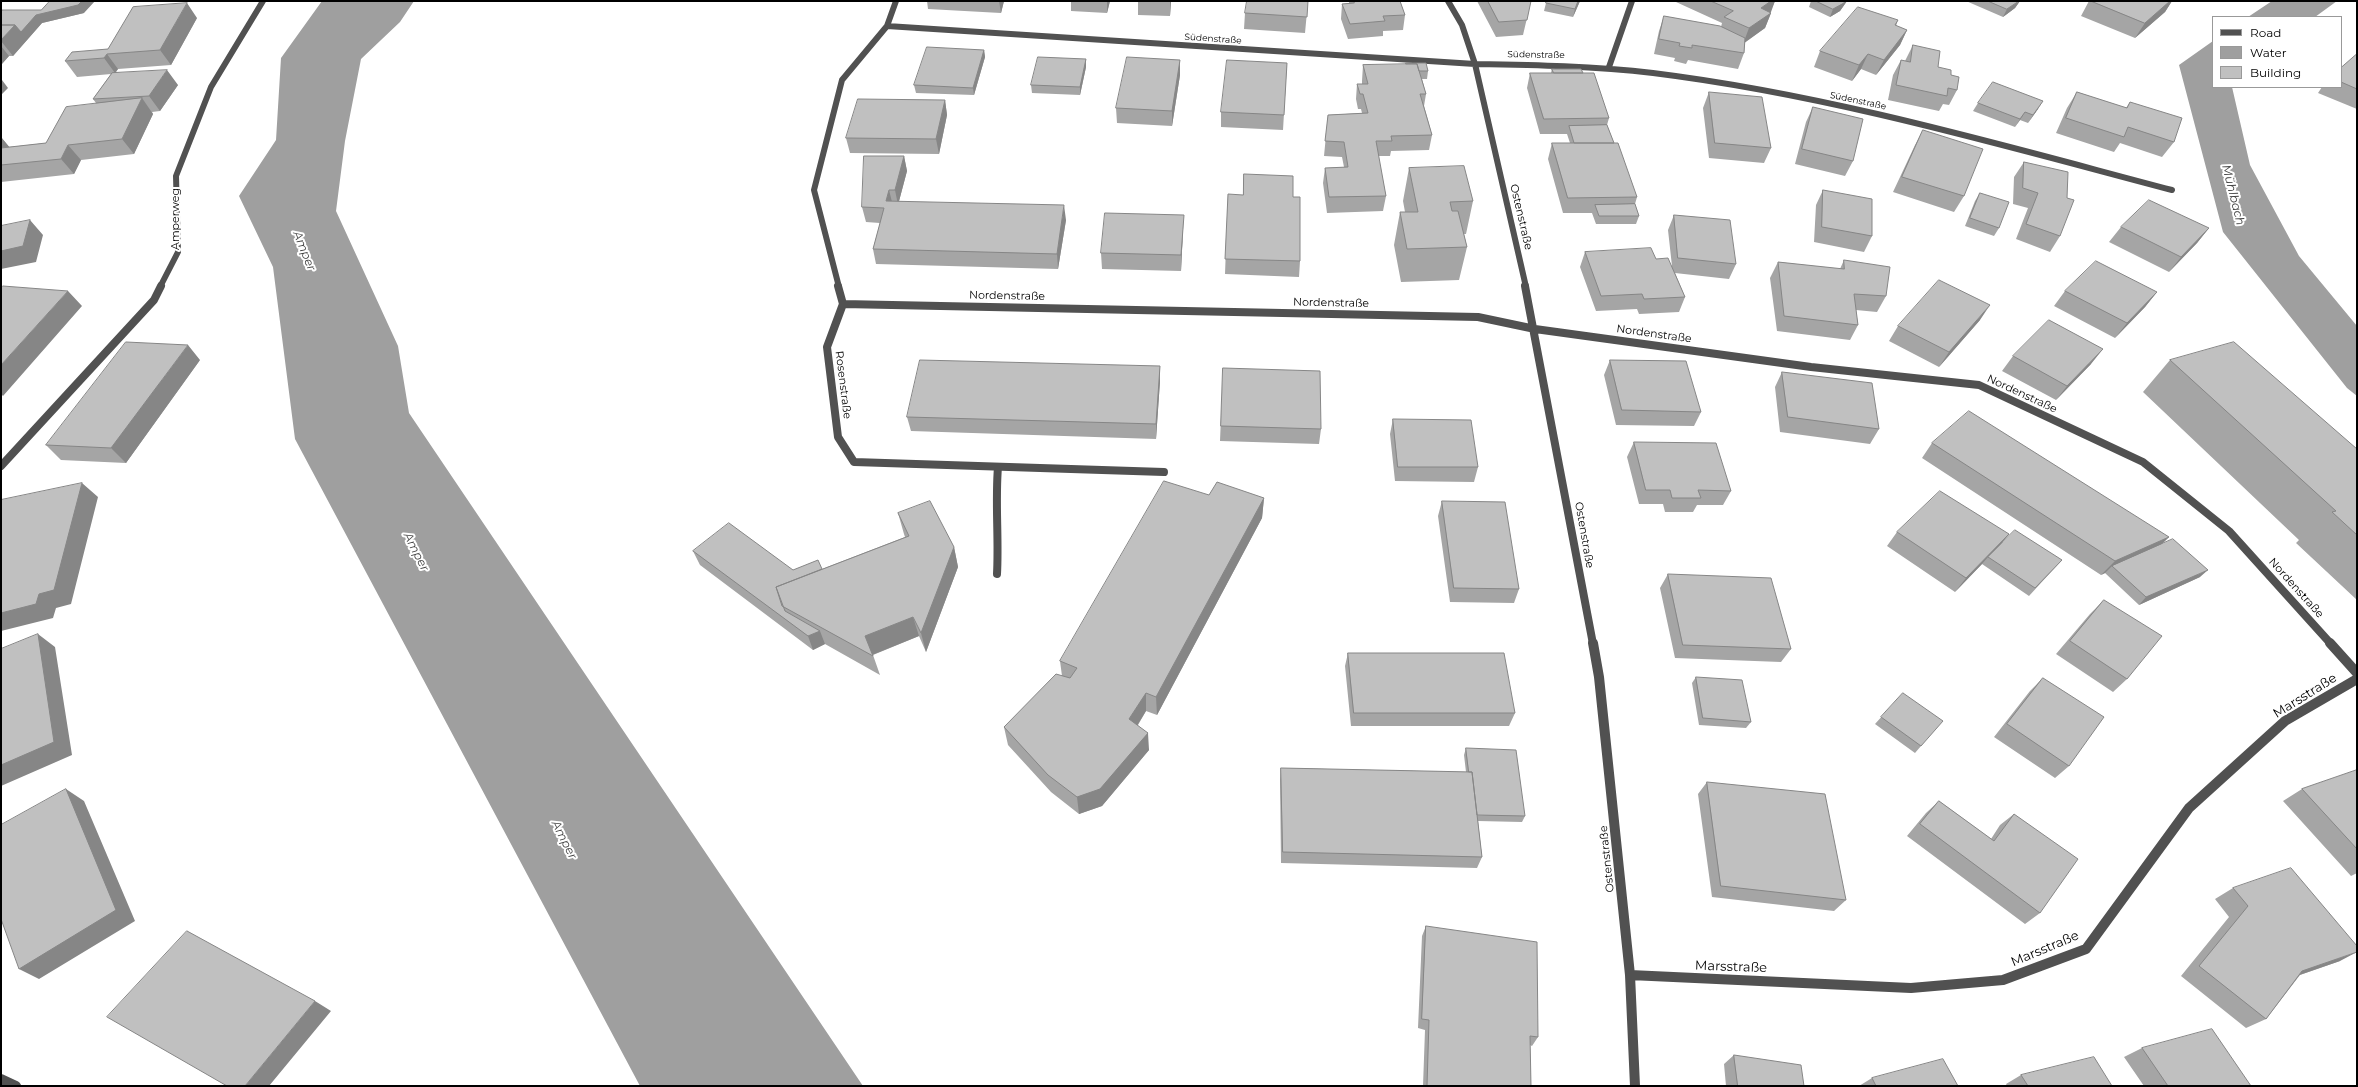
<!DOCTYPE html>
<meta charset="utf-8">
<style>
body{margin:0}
#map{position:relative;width:2358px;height:1087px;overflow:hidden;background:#fff;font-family:Montserrat,sans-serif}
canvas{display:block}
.frame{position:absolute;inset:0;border:2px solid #000;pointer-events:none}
.legend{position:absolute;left:2212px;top:16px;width:130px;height:72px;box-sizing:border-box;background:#fff;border:1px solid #999;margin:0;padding:5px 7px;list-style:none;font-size:12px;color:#000}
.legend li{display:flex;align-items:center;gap:8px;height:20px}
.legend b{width:20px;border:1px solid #999}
</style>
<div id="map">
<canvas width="2358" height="1087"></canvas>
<div class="frame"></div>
<ul class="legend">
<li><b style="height:5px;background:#515151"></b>Road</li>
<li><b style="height:11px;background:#9f9f9f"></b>Water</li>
<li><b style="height:11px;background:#c0c0c0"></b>Building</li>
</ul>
</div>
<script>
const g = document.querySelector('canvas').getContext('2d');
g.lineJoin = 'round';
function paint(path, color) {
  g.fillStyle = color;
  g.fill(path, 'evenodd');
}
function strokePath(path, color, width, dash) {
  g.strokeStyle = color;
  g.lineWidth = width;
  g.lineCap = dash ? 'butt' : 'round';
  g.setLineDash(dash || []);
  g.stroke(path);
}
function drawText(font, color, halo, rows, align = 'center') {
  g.font = font + ' Montserrat,sans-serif';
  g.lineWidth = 4;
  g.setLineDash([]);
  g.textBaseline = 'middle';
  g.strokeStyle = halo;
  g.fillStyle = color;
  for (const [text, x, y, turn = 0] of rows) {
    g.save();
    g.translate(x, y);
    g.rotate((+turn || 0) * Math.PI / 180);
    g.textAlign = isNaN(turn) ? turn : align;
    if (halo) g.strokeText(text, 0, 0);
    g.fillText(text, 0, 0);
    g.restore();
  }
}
paint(new Path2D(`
 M322,1H414L400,22L361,59L345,141L336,211L398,346L409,413L863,1086H640L295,439L273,267L239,196L276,140L281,58Z
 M2272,1H2337L2315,17H2248Z
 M2213,41V87H2232L2250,165L2299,256L2357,326V396L2347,388L2223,232L2179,65Z`), '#9f9f9f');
strokePath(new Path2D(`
 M997,574C999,538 995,503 998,467`), '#515151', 8);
strokePath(new Path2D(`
 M1448,1L1462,25L1475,64L1526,287
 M887,26L1475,64C1535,65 1594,66 1653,73C1830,95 2001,145 2172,190
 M1609,67L1632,1
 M160,287L178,252L176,176L211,87L263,1
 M839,287L814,190L842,80L887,26L896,1`), '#515151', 6);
strokePath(new Path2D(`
 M838,286L843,304L827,347L838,437L854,462L1164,472
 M1525,286L1593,644
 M843,304L1478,317L1535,329L1811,367L1979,385L2143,462L2229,531L2331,644
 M1,466L154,300L161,286`), '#515151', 8);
strokePath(new Path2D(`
 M1593,643L1599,677L1630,975L1635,1086
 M2330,643L2357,673
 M1630,975L1911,988L2003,980L2086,949L2189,808L2285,721L2357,679
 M1,1079L16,1086`), '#515151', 10);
paint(new Path2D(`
 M24,1H41L40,2H25Z
 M927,1H1004L1001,13L928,9Z
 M1071,1H1110L1107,13L1071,11Z
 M1138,1H1171L1170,16L1138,15Z
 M1308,1L1305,33L1244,29L1245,13Z
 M1349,1H1400L1405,15L1403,30L1383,31V36L1348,39L1341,19L1342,4L1349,3Z
 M1477,1H1531L1523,35L1496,37Z
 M1580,1L1573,17L1544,11L1546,3Z
 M1676,1H1775L1770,12L1771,13L1765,28L1745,42L1744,53L1738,69L1688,60L1686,64L1674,61L1675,58L1654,54L1659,31L1664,16L1721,27L1722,23L1676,2Z
 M1811,1H1847L1840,11L1830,17L1809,7Z
 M1966,1H2020L2015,8L2003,17Z
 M2089,1H2172L2165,12L2135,38L2081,16Z
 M41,10L84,13L42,23L13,56H9L1,65V12Z
 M197,18L171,65L118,69L116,72L178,85L160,111L152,112L153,114L134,154L81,160L74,174L1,182V137L9,147L46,143L96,103L93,99L111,74L77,77L65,61L108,49Z
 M1898,20L1896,26L1907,30L1900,45L1876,75L1861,69L1852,81L1814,67L1820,51Z
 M1913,45L1938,67L1951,75L1957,90L1949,105L1943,104L1939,111L1888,100L1893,75L1901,60L1905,61Z
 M984,50L985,57L974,95L916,93L914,85Z
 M2357,54V109L2318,93L2322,87H2341V68Z
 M1086,59V67L1080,95L1032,93L1031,85Z
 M1180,60V75L1172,126L1117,123L1116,108Z
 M1287,63L1283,130L1221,127V112Z
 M1363,65L1428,71L1427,79H1422L1426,94L1424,106L1432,135L1429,150L1391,151L1390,156H1378L1386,196L1383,211L1327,213L1323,183L1325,168L1344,167L1342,157L1324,156L1328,115L1362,113L1361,109H1358L1356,99L1357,84H1362V81Z
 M1552,69L1583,73L1609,118L1607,125L1614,143L1637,197L1635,204L1639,216L1636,224H1596L1592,213H1563L1548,159L1552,143H1570L1567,134H1540L1527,88L1530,73H1551Z
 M1709,92L1771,148L1764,163L1709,158L1703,108Z
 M2077,92L2126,108L2130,102L2174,142L2162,157L2120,143L2114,152L2056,133L2067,108Z
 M945,100L947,115L939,154L850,153L846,138Z
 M1978,103L2038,109L2028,123L2020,120L2015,127L1973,111Z
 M1813,107L1853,161L1845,176L1795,164L1806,122Z
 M1923,130L1964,196L1954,212L1893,192L1915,145Z
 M904,156L907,171L899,201L1066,220L1058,269L876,264L873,249L880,223L866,222L862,207Z
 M2024,162L2067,198L2060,236L2050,252L2016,239L2028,208L2013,204L2014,177Z
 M1409,168L1473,201L1466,234H1464L1467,247L1459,280L1401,282L1394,245L1400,212H1405L1403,201Z
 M1823,190L1872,236L1864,252L1814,242L1816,205Z
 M1980,193L1999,228L1994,236L1965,226L1975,201Z
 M1228,194L1300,261L1299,277L1225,274Z
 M1674,215L1736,264L1729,279L1675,273L1685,297L1679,312L1639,314L1637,309L1596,311L1580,267L1585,252L1656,259L1672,266L1668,230Z
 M2121,227L2209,228L2197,243L2169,272L2109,242Z
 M1183,230L1181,271L1102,269L1101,253Z
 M1844,260L1886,296L1877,312L1856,310L1858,325L1850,340L1777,331L1770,278L1778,262L1840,269Z
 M2065,291L2157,292L2145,307L2115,338L2054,306Z
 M1980,320L1939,367L1889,341L1898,326Z
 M2013,356L2091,364L2056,400L2002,371Z
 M200,360L126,463L61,460L46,445Z
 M1610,360L1701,412L1694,426L1616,425L1604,375Z
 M2170,360L2357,449V600L2296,543L2299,540L2143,392Z
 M1160,366V381L1156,439L911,431L907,417Z
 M1223,368L1321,429L1319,444L1220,441Z
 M1782,372L1879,429L1870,444L1780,432L1775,387Z
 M1393,419L1478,467L1474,482L1395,481L1390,434Z
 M1634,442L1731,491L1723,505H1697L1693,512H1665L1663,504H1639L1627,457Z
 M1932,443L2169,537L2161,544L2200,577L2139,605L2105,573L2101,575L1922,458Z
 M1209,495L1264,498L1262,518L1157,715L1146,711L1138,725L1149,750L1102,806L1079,814L1051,792L1008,745L1004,727L1062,676L1060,661Z
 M1442,501L1519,589L1514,603L1450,602L1438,516Z
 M898,513L954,547L958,567L926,652L919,636L873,655L880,675L825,644L813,650L700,565L693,551L793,570L822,569L905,537L904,534Z
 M1897,532L2009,534L2002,542L2062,560L2029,596L1982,564L1955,592L1887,546Z
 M1668,574L1791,649L1781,662L1675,658L1660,588Z
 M2104,600L2127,679L2113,692L2056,654L2090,614Z
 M1348,653L1515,713L1509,726H1351L1345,666Z
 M1696,677L1751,722L1746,728L1699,725L1692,683Z
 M2043,678L2069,766L2055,778L1994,737L2030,691Z
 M1903,693L1921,746L1915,753L1875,724Z
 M1466,748L1525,816L1522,822L1478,821L1482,857L1477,868L1281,863L1280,780L1281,768L1466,772L1464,755Z
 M2357,770V873L2351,876L2283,801L2302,789Z
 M1707,782L1846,900L1834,911L1712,897L1698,794Z
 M1939,801L1991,839L2000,825L2014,814L2040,913L2025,924L1907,836L1926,813Z
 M2233,888L2340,961L2300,975L2266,1019L2246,1028L2181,976L2229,917L2215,899Z
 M1426,926L1538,1037L1532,1046L1530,1045L1531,1086H1423L1425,1030L1418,1028L1422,936Z
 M2142,1048L2251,1086H2144L2124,1057Z
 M1734,1055L1804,1086H1726L1724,1064Z
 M2021,1075L2112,1086H2007L2006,1084Z
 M1872,1078L1958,1086H1859Z`), '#a5a5a5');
paint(new Path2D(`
 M82,1H95L84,13L42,23L13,56L1,41V40L15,25L36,15Z
 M999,1H1004L1001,13Z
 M1107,1H1110L1107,13Z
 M1170,1H1171L1170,16Z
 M1578,1H1580L1573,17L1575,9Z
 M1771,1H1775L1771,12L1755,23L1761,8Z
 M1845,1H1847L1840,11L1830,17L1833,9Z
 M2020,1L2015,8L2003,17L2007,9Z
 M2170,1H2172L2165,12L2135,38L2145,23Z
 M187,3L197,18L171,65L160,50Z
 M1771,13L1765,28L1743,44L1749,28Z
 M1907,30L1900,45L1876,75L1884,60Z
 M1,46L9,56L1,65Z
 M984,50L985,57L974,95L973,88Z
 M107,54L118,69L115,73L104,58Z
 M1868,54L1861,69L1852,81L1859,65Z
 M1086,59V67L1080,95V87Z
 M1180,60V75L1172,126V111Z
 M167,70L178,85L160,111L149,96Z
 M2,80L8,88L1,95V81Z
 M142,98L153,114L134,154L122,139Z
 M945,100L947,115L939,154L936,139Z
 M2043,101L2038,109L2028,123L2033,115Z
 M2025,112L2020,120L2015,127L2020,119Z
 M1,137L11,149L1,162Z
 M68,145L81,160L74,174L61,159Z
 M904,156L907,171L898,205L895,190Z
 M889,190L893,206L886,201Z
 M1064,205L1066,220L1058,269L1057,254Z
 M1184,215L1183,230L1181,271V255Z
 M30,220L43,235L36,262L1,269V251Z
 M2209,228L2197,243L2169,272L2181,257Z
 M68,291L82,306L3,396L1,394V365Z
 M2157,292L2145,307L2115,338L2127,323Z
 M1990,305L1980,320L1939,367L1949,352Z
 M188,345L200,360L126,463L111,448Z
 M2103,349L2091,364L2056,400L2067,386Z
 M1160,366V381L1156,439V424Z
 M82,483L98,497L71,604L56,608L53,618L1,631V613L39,594Z
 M1264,498L1262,518L1157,715L1156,697Z
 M2009,534L1997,549L1988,557L1982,564L1955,592L1966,578Z
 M2169,537L2155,551L2112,566L2105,573L2101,575L2115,561Z
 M954,547L958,567L926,652L921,633Z
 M2208,570L2200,577L2139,605L2146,597Z
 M913,617L919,636L872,655L865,636Z
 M820,631L825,644L813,650L808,636Z
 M38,634L55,647L72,755L1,786V765Z
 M1146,693V711L1130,737L1129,719Z
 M1148,733L1149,750L1102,806L1079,814L1077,797Z
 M66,789L84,801L135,921L39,979L19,969Z
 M2357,952L2340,961L2282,981L2302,971Z
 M315,1001L331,1011L269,1086H245Z`), '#868686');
const building = new Path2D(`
 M50,1H82L78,5L36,15L21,32L15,25H1V12L2,10H41Z
 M1247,1H1308L1307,17L1245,13Z
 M1354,1H1400L1405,15L1383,16L1385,21L1350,24L1342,4L1354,3Z
 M1488,1H1531L1527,20L1499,22Z
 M1546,1H1578L1575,9L1546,3Z
 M1711,1H1771L1761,8L1771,13L1749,28L1724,17L1733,11Z
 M1816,1H1845L1844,3L1833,9Z
 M1988,1H2019L2007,9Z
 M2091,1H2170L2145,23Z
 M187,3L160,50L107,54L104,58L65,61L72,52L108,49L133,7Z
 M1858,7L1898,20L1895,25L1907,30L1884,60L1868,54L1859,65L1820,51Z
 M1664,16L1720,26L1745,38L1744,53L1692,45V48L1679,46L1680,43L1659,39Z
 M1,25H15L1,40Z
 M1913,45L1940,51L1938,67L1951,70V75L1959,77L1957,90L1948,88L1947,96L1896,85L1901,60L1910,62Z
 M927,47L984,50L973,88L914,85Z
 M2357,54V89L2341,82V68Z
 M1038,57L1086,59L1080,87L1031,85Z
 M1127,57L1180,60L1172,111L1116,108Z
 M1227,60L1287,63L1284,115L1221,112Z
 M1406,63H1426L1428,71H1419L1417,64H1406Z
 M1417,64L1426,94H1420L1432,135L1391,136L1392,141H1376L1386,196L1329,197L1325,168L1348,167L1344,142L1325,141L1328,115L1368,113L1363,94H1360L1357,84H1368L1363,65Z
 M1552,69H1581L1583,73H1554Z
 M167,70L149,96L93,99L112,73Z
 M1530,73H1594L1609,118L1544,119Z
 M1993,82L2043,101L2033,115L2025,112L2020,119L1978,103Z
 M1709,92L1762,97L1771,148L1715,143Z
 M2077,92L2127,108L2130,102L2182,118L2174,142L2128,127L2124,137L2066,118Z
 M142,98L122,139L68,145L61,159L1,165V148L46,143L66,107Z
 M858,99L945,100L936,139L846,138Z
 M1813,107L1863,119L1853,161L1802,149Z
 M1607,125L1614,143H1574L1569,126Z
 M1923,130L1983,149L1964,196L1902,177Z
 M1552,143H1618L1637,197L1568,198Z
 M864,156H904L895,190H889L886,201L1064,205L1057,254L873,249L884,208L862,207Z
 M2024,162L2068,172L2067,198L2074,200L2060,236L2026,224L2038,193L2023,188Z
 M1464,166L1473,201L1450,202L1452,211H1458L1467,247L1407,249L1400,212H1418L1409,168Z
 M1244,174L1293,176V197H1300V261L1225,259L1228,194L1243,195Z
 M1823,190L1872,199V236L1822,227Z
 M1980,193L2009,202L1999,228L1970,218Z
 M2149,200L2209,228L2181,257L2121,227Z
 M1635,204L1639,216H1599L1595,205Z
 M1105,213L1184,215L1181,255L1101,253Z
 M1674,215L1730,220L1736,264L1678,258Z
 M30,220L23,246L1,251V226Z
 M1651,248L1656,259L1668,258L1685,297L1644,299L1642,294L1601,296L1585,252Z
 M1844,260L1890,267L1886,296L1854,294L1858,325L1784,316L1778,262L1844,269Z
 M2096,261L2157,292L2127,323L2065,291Z
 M1939,280L1990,305L1949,352L1898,326Z
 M3,286L68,291L1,365V288Z
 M2049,320L2103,349L2067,386L2013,356Z
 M126,342L188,345L111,448L46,445Z
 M2234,342L2357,449V535L2332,512L2336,511L2170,360Z
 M920,360L1160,366L1156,424L907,417Z
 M1610,360L1686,361L1701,412L1622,410Z
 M1223,368L1320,371L1321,429L1221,426Z
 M1782,372L1872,383L1879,429L1788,417Z
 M1969,411L2169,537L2115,561L1932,443Z
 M1393,419L1471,420L1478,467H1398Z
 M1634,442L1716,443L1731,491L1698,490L1701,498H1672L1670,490H1646Z
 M1164,481L1209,495L1217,482L1264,498L1156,697L1146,693L1129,719L1148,733L1100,789L1077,797L1048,775L1004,727L1056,674L1070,678L1077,668L1060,661Z
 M82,483L54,590L39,594L36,604L1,613V500Z
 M1940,491L2009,534L1966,578L1897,532Z
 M930,501L954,547L921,633L913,617L865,636L873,656L782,606L776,587L909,536L898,513Z
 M1442,501L1505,502L1519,589L1454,588Z
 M729,523L793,570L818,560L822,569L776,587L785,611L820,631L808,636L693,551Z
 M2015,530L2062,560L2035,588L1988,557Z
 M2173,539L2208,570L2146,597L2112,566Z
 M1668,574L1771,578L1791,649L1683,645Z
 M2104,600L2162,636L2127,679L2070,641Z
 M38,634L54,742L1,765V649Z
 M1348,653H1504L1515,713H1354Z
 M1696,677L1742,680L1751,722L1703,718Z
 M2043,678L2104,717L2069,766L2007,724Z
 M1903,693L1943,721L1921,746L1881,717Z
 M1466,748L1516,750L1525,816L1477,815L1472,772H1469Z
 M1281,768L1472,772L1482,857L1283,852Z
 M2357,770V849L2302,789Z
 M1707,782L1825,794L1846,900L1721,886Z
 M66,789L116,910L19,969L1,919V825Z
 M1939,801L1994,841L2014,814L2078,859L2040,913L1920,824Z
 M2291,868L2357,946V952L2302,971L2266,1019L2199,966L2248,906L2233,888Z
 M1426,926L1537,942L1538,1037L1530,1036L1531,1086H1427L1429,1020L1422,1019Z
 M187,931L315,1001L245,1086H227L107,1017Z
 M2212,1029L2251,1086H2168L2142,1048Z
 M1734,1055L1801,1065L1804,1086H1738Z
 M2094,1057L2112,1086H2028L2021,1075Z
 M1943,1059L1958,1086H1876L1872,1078Z`);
paint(building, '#c0c0c0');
strokePath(building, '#868686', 1);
drawText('9px', '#000', '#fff', [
 ["Südenstraße",1213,39,4],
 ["Südenstraße",1536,55,1],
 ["Südenstraße",1858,101,12]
]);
drawText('11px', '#000', '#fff', [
 ["Ostenstraße",1521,217,77],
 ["Amperweg",176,219,-90],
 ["Nordenstraße",1007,296,1],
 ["Nordenstraße",1331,303,1],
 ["Nordenstraße",1654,334,8],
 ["Rosenstraße",843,385,83],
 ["Nordenstraße",2022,394,25],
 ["Ostenstraße",1584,535,80],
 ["Nordenstraße",2296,588,48],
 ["Ostenstraße",1607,859,-96]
]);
drawText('italic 12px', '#404040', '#fff', [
 ["Mühlbach",2233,195,76],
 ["Amper",304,251,68],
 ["Amper",416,552,63],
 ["Amper",564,840,63]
]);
drawText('13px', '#000', '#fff', [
 ["Marsstraße",2305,696,-32],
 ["Marsstraße",2045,949,-23],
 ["Marsstraße",1731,967,2]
]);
</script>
